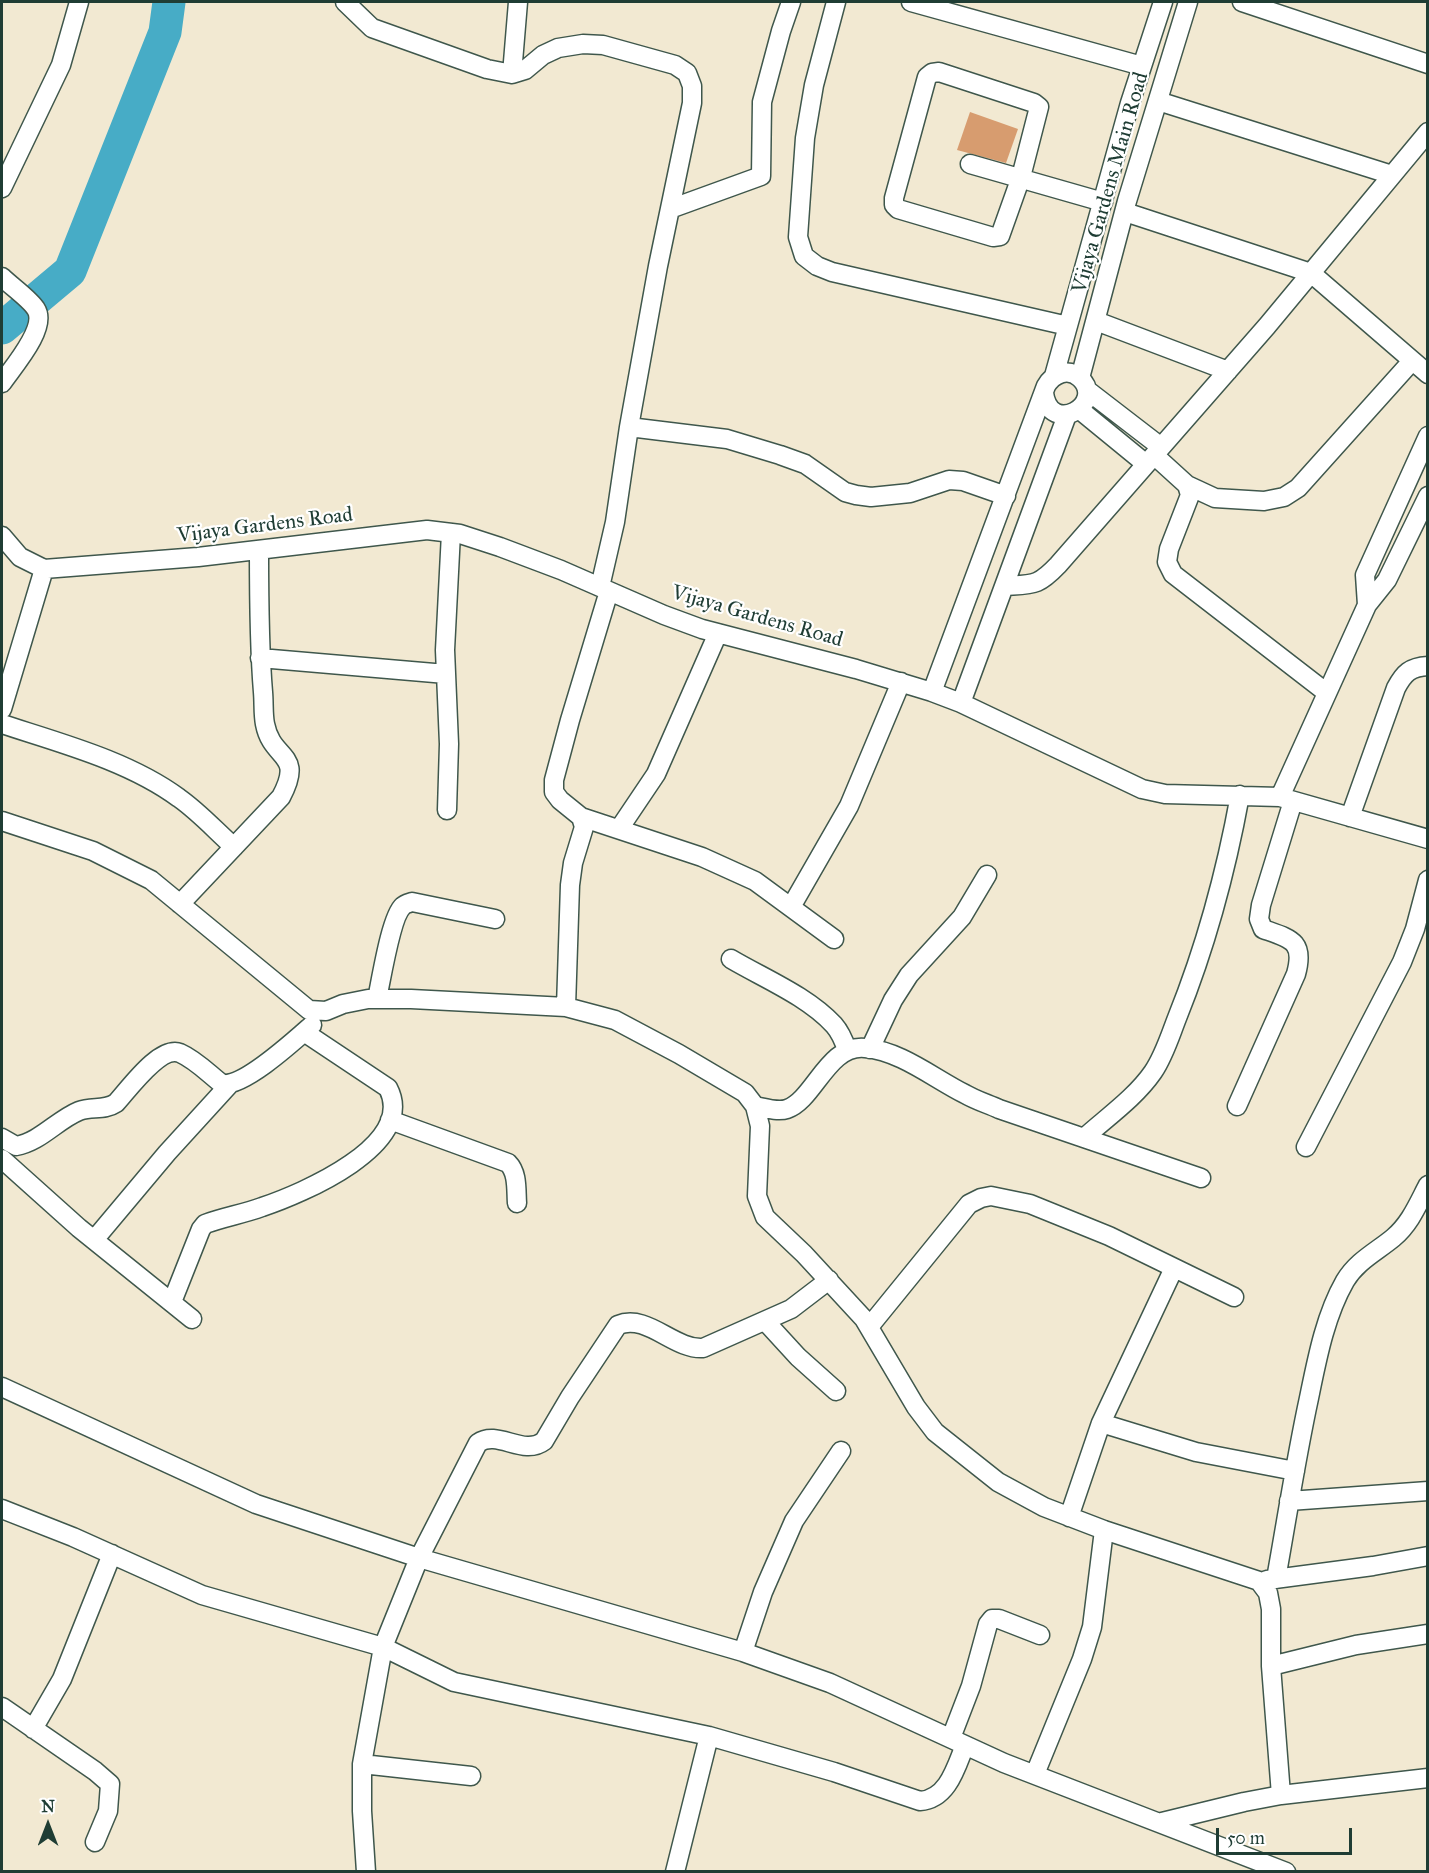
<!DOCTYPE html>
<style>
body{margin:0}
#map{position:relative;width:1429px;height:1873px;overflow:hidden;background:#f2e9d2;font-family:"IM FELL Great Primer",serif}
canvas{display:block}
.frame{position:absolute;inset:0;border:3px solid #1f3d34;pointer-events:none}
.north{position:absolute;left:18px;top:1795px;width:60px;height:60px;-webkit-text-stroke:4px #fff;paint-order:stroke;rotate:0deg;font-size:16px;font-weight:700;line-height:24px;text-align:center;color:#1f3d34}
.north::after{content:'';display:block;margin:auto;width:21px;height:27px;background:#1f3d34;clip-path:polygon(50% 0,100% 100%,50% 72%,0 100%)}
.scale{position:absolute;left:1216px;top:1828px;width:136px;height:27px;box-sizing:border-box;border:3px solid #1f3d34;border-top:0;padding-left:8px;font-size:18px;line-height:21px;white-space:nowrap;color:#1f3d34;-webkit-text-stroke:4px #fff;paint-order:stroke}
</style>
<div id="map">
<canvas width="1429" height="1873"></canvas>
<div class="frame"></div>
<div class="north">N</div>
<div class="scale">50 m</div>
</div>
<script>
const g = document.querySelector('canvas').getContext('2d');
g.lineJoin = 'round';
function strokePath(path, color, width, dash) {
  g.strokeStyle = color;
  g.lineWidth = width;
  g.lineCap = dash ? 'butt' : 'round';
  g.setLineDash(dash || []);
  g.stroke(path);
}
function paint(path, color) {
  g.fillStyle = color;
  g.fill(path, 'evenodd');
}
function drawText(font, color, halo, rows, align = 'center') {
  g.font = font + ' "IM FELL Great Primer",serif';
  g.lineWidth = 4.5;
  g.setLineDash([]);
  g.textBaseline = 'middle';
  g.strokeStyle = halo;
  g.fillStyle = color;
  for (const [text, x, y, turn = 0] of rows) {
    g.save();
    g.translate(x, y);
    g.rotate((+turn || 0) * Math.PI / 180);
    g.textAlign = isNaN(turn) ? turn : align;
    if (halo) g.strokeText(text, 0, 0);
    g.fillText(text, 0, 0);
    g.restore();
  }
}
strokePath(new Path2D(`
 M2,328L70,271L165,32L169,2`), '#47acc6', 33);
paint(new Path2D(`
 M970,112L1018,129L1006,163L957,150Z`), '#d79c6f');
const minor = new Path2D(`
 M345,2L372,28L487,69L512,74L525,70L543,55L558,48L583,44L603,45L675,65L687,73L692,86V103L658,266L629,427L615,522L600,587
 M836,2L814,85L805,138L798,237L804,256L817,266L832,272L1068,326
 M911,2L1142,66
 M1242,2L1428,64
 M939,72L1034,103L1039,107L1021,177L1000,236L993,237L898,209L894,205V198L927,77L932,73Z
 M512,74L518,2
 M1158,101L1392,175
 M970,164L1103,202
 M2,188L61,65L79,2
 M670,209L761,176L762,102L781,31L791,2
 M1125,212L1311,273L1428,374
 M2,277C11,286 30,299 36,309C48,328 12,368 2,383
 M1096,321L1228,371
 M1054,376L1130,103L1163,2
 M1080,378L1127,201L1188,2
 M1087,390L1161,447
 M1080,410L1146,464
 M629,427L727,439L780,455L805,464L845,492L856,495L871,497L910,493L949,480L963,481L1006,496
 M1154,455L1187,485L1190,495L1169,549L1167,562L1173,574L1327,693
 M1187,485L1215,498L1264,501L1284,497L1298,488L1412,361
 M2,536L20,557L44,569L198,557L427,530L460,534L500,547L561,570L664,615L702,629L856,669L932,692L961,703L1142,789L1165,794L1280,797L1428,839
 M1005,586C1034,584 1038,586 1058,565L1267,326L1428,132
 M1367,605L1365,575L1428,436
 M260,658L446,674
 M932,692L1046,386C1053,374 1068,367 1080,378C1107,404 1050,437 1044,393
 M961,703L1067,415
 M2,709L44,569
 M2,724C60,743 129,761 179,798C199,812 216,831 234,847
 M1280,797L1367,605L1387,580L1428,496
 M447,810L449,744L445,650L451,533
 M581,817L702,857L755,881L834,939
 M1350,817L1396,688C1404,673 1410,667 1428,666
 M2,821L93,851L151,880L309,1010L326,1011L343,1004L368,999H411L566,1007L615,1020L679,1054L745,1093L755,1106L760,1126L757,1196L765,1217L804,1254L864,1319L916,1407L935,1432L998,1482L1044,1507L1104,1530L1259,1581L1268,1593L1271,1609V1666L1281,1795
 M619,829L656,774L718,633
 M180,904L281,797C305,752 272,761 265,724C263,714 264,703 263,692C259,645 259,597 259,550
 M791,907L849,806L901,682
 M731,959C765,979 807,996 834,1025C841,1033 844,1041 847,1050
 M377,999C381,981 391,916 403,906C405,904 409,903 412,902L495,919
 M566,1007L570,885L573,863L584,827L581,817L560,800L554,792V780L570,720L609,591
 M870,1049L893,1000L909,975L962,917L987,875
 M755,1106C765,1108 778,1112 787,1109C814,1100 828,1044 865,1048C901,1051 933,1078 965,1094C975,1100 988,1104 999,1109L1201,1178
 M1237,1106L1296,974C1305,941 1291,939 1263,929L1259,919L1261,905L1293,801
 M390,1120L508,1163C518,1173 516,1190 517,1203
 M2,1138L16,1146C40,1142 57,1120 79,1111C92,1106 104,1111 116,1103C129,1089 160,1045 180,1053C196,1060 209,1074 222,1084C244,1087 295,1040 312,1025
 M1084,1138C1106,1118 1135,1098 1153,1072C1164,1056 1170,1036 1177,1018C1206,946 1226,872 1240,795
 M1306,1147L1402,962L1415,929L1428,880
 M2,1159L79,1228L192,1319
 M94,1240L167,1153L229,1085
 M172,1302L201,1229L205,1224C224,1217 243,1214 262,1207C301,1194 418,1145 388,1088L304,1032
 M765,1321L798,1357L836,1391
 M869,1327L969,1204L981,1198L991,1196L1030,1204L1109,1236L1234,1297
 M2,1387L256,1504L419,1558L743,1652L830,1683L1004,1763L1286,1872
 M1101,1423L1196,1452L1295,1471
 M1289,1501L1428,1491
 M2,1509L73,1537L202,1595L383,1647L454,1682L709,1736L834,1772L920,1801C948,1799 956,1767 965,1745
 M1069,1517L1101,1423L1174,1268
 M1276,1579C1287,1518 1296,1458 1309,1398C1317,1359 1325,1316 1345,1281C1357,1261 1376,1252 1393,1238C1410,1224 1418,1204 1428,1185
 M1267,1580L1373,1566L1428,1556
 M743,1652L763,1592L794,1521L841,1451
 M1271,1666L1356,1645L1428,1634
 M2,1707L95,1771L110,1784L108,1811L95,1842
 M33,1729L62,1679L112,1554
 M951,1738L971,1686L988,1624L992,1619H999L1040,1635
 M362,1764L471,1776
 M1035,1774L1082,1659L1092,1627L1104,1530
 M1162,1822L1244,1802L1281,1795L1428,1778
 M366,1872L362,1811V1764L383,1647L419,1558L478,1443C498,1429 523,1457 544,1441L570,1397L618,1325C647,1313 674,1350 703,1348L791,1309L829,1280
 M675,1872L709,1736`);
strokePath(minor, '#3f574c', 21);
strokePath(minor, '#fff', 18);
drawText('21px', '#1f3d34', '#fff', [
 ["Vijaya Gardens Main Road",1111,183,-74],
 ["Vijaya Gardens Road",265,526,-7],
 ["Vijaya Gardens Road",757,617,16]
]);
</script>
